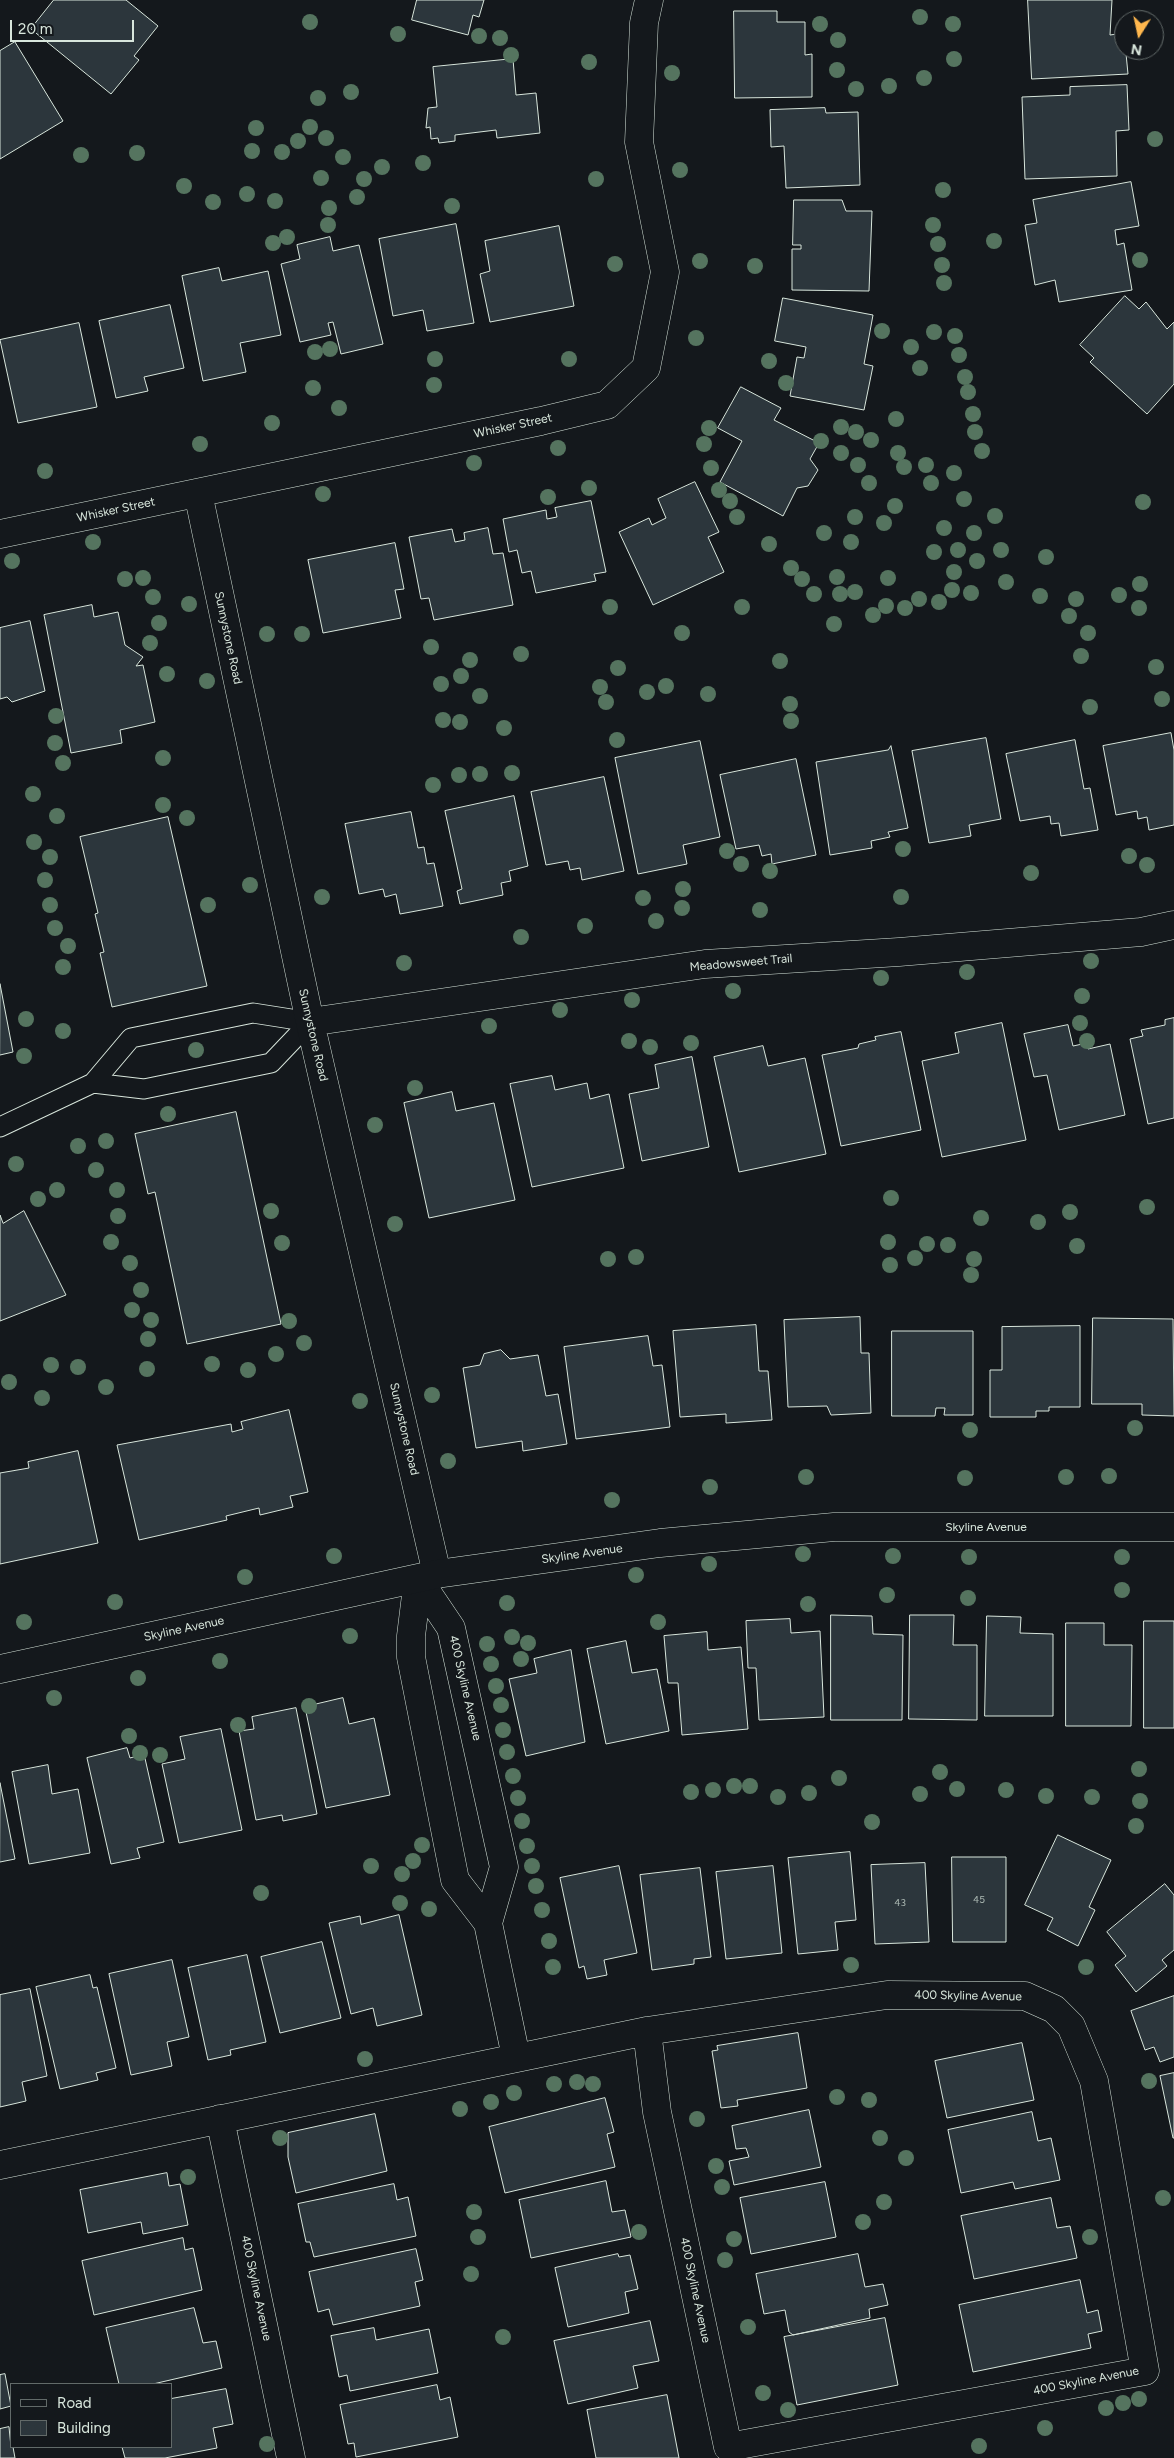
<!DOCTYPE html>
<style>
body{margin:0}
#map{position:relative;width:1174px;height:2458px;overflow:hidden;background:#14181c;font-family:Figtree,sans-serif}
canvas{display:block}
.legend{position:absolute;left:10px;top:2383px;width:162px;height:65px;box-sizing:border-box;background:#14181c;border:1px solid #626a69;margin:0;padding:6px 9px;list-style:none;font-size:15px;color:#d8e6dc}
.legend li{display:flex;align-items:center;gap:10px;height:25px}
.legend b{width:25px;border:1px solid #626a69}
.north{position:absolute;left:1114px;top:10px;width:50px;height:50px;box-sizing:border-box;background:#14181c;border:1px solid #626a69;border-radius:50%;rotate:190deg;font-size:14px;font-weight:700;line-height:20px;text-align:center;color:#d8e6dc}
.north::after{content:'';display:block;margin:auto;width:18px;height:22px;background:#ffb74d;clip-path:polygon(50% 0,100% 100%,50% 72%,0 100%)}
.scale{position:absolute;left:10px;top:20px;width:124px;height:22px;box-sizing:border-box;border:2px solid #d8e6dc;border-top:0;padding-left:6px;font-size:15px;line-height:18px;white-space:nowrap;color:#d8e6dc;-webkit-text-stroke:4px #14181c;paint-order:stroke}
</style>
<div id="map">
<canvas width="1174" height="2458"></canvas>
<ul class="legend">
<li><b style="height:6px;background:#14181c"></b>Road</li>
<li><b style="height:14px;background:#2c363c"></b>Building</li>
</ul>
<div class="north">N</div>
<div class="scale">20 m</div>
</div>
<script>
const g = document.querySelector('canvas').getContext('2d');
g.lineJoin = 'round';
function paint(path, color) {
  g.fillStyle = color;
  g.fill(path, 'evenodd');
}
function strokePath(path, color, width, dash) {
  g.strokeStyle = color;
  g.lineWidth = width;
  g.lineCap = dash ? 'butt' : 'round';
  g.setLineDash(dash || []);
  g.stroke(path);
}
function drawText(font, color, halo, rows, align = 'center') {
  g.font = font + ' Figtree,sans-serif';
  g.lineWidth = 4;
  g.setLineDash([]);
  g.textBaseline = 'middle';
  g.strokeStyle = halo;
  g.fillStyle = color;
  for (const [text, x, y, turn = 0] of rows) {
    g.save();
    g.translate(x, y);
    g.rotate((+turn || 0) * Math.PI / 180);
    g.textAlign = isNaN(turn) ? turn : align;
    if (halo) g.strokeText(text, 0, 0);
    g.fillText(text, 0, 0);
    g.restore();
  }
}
const building = new Path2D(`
 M54,0H126L158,26L134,56L139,60L111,94L31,29Z
 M417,0H484L479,17L473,15L468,35L412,20Z
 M1028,0H1112L1110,35L1124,33L1128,74L1032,79Z
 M734,11H777V22H805V55L812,54V97L735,98Z
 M15,42L63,121L0,159V51Z
 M513,59L516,95L536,93L540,133L497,138L496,130L455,135V141L439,143L438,138L431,139L430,127L426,128L428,108L437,107L433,67Z
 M1127,85L1129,130L1116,131L1117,176L1025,179L1022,97L1070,95V87Z
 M825,108L826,113L858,112L860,185L786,188L784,146L771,147L770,110Z
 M1131,182L1139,226L1115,230L1117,245L1124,243L1132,290L1059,302L1055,280L1035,285L1025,225L1037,223L1033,200Z
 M794,200H842L846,211H872L869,291L792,290V249H801V245H793Z
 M456,224L474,323L427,331L423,310L393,316L379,239Z
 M559,226L574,306L490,322L480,274L490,271L485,241Z
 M330,237L333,251L359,245L383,344L341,354L333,322L328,323L331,335L300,342L281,264L300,259L297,245Z
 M219,268L222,281L268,271L281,335L240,343L246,372L203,381L182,276Z
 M1125,296L1139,309L1146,302L1167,329L1174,322V384L1147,414L1090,362L1094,358L1080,345Z
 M783,298L873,315L864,364L873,366L864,410L790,396L797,357L804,358L806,347L775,341Z
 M170,305L184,368L144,377L148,391L116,398L99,321Z
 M79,323L97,407L18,423L0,340Z
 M741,387L781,408L774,420L819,443L810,459L818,470L808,486L797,488L783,516L720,482L742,441L718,428Z
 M695,482L719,532L708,537L724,572L653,605L619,532L649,518L652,525L666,518L658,499Z
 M591,501L606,572L594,574L596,581L536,593L531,571L522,573L517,550L509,552L503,519L546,510L547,519L557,517L555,508Z
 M488,528L493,554L503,553L513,605L434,620L429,598L421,599L409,537L452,529L455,542L465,540L464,533Z
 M395,543L404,589L395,590L401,618L323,633L308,560Z
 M92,605L94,617L118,612L125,645L143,657L136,666L143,665L155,722L120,730L122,743L71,753L44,615Z
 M30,621L45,691L12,702L7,697L0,699V628Z
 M1171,733L1174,750V825L1149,830L1147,817L1138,819L1137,811L1116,815L1103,746Z
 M986,738L1001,819L969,825L971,836L929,843L912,751Z
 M1075,740L1084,789L1090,788L1098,830L1061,836L1059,823L1051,824L1050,816L1020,821L1006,754Z
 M700,741L720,837L683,845L687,864L638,874L615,758Z
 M891,746L908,828L888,832L890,837L871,841L872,848L830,855L816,762L888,750Z
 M796,759L816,855L772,864L771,854L762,856L759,845L736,849L720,775Z
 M604,777L624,871L582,880L580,868L570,870L568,861L546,865L531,792Z
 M514,796L528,866L509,871L511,881L501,883L503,895L460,904L457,891L462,889L445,811Z
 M411,812L418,848L424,847L427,864L434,863L443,906L400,914L396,894L385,897L383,889L359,894L345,824Z
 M168,817L207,986L112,1007L100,953L104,952L95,914L98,913L80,837Z
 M0,984L13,1052L0,1055Z
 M1174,1018V1118L1148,1124L1130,1039L1143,1036L1141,1030L1165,1025V1020Z
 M1002,1023L1026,1140L942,1157L922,1061L959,1053L955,1033Z
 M1068,1025L1073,1046L1087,1043L1088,1049L1110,1044L1125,1115L1059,1130L1047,1075L1034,1077L1024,1034Z
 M901,1032L921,1130L841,1146L822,1055L858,1048L859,1044L876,1040L875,1037Z
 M763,1046L768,1066L805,1058L826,1154L739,1172L714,1057Z
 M692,1057L709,1147L642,1161L629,1094L659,1088L655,1065Z
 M552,1076L555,1090L587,1083L590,1099L609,1094L624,1168L532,1187L510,1084Z
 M452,1092L456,1111L494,1103L515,1200L429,1218L404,1103Z
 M236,1112L281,1324L187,1344L155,1192L148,1194L135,1134Z
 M24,1211L66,1295L0,1321V1215L3,1223Z
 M860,1317L861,1353H869L871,1413L831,1415L827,1406L788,1407L784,1320Z
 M1093,1318L1173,1319L1174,1416L1142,1415V1404H1092Z
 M756,1325L759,1371H768L772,1420L726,1423V1414L680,1417L673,1331Z
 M1080,1326V1407H1049V1411H1036V1417H990V1370H1002V1327Z
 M892,1331H973V1415H944L945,1408H936L935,1416H892Z
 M648,1336L653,1366L662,1365L670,1427L576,1439L564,1347Z
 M501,1350L510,1359L538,1355L546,1396L558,1394L567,1444L523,1451L522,1441L476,1448L463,1368L480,1365L484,1354Z
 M289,1410L308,1492L290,1496L293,1507L260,1515L259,1508L226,1516L227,1520L139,1540L117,1445L231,1424L232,1432L243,1429L241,1422Z
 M78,1451L98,1543L0,1564V1473L29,1468L28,1462Z
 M831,1615L872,1616L873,1634L903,1635L902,1720H831Z
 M910,1615H954L953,1645H977V1720L909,1719Z
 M987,1616L1021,1617L1020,1633L1053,1634V1716H985Z
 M790,1619L791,1633L820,1631L824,1717L759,1720L756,1668H748L746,1621Z
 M1144,1621H1174V1728H1144Z
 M1066,1623H1104V1645H1132L1131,1726H1066Z
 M707,1632L708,1650L741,1647L748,1729L682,1735L678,1683H668L664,1636Z
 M626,1641L632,1673L657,1669L669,1731L606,1744L587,1649Z
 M571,1650L585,1742L526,1756L509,1679L537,1673L534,1659Z
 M343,1698L349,1724L374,1718L390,1795L326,1808L305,1707Z
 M296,1708L317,1814L283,1821L282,1815L256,1820L239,1731L254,1729L252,1717Z
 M221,1729L242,1830L179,1843L162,1764L185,1759L180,1737Z
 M127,1748L130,1758L144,1754L164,1842L137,1848L140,1858L111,1864L87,1758Z
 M48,1765L52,1794L78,1789L90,1853L29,1864L12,1772Z
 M0,1783L15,1859L0,1862Z
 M1058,1835L1111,1860L1089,1907L1095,1910L1078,1946L1047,1930L1053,1918L1025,1905Z
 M850,1852L856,1920L835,1922L838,1950L798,1954L788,1858Z
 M952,1857H1006V1942H953Z
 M925,1863L929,1942L875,1944L871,1865Z
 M619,1866L637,1953L604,1960L607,1975L587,1979L584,1966L579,1968L560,1878Z
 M773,1866L782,1953L726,1959L716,1872Z
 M700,1868L711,1957L694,1959V1964L652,1970L640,1875Z
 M1165,1884L1174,1895V1950L1162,1960L1167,1966L1136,1992L1115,1965L1126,1956L1107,1932Z
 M399,1915L422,2015L377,2026L373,2008L351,2014L329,1923L360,1916L361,1924Z
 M322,1942L341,2018L280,2033L261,1957Z
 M247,1955L266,2042L230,2050L231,2055L208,2060L188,1968Z
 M172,1960L189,2037L167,2042L172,2066L131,2075L109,1974Z
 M90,1975L93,1988L97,1987L116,2068L96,2073L98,2080L60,2089L36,1987Z
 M30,1989L47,2076L22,2082L26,2101L0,2107V1995Z
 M1174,1996V2057L1160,2062L1154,2047L1145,2050L1131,2011Z
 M798,2033L807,2088L737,2100L738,2106L721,2108L712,2051L718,2050L717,2046Z
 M1022,2043L1034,2100L947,2118L935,2061Z
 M1174,2073V2138H1173L1160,2076Z
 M605,2098L614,2132L607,2134L615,2167L505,2193L489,2127Z
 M809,2110L821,2167L734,2185L729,2161L749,2157L746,2148L736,2149L732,2126Z
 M1032,2112L1038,2141L1051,2138L1060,2180L1015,2189L1013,2182L961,2193L948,2130Z
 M375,2114L387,2171L296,2193L288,2157V2133Z
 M167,2173L169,2186L180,2184L188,2225L143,2234L141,2222L88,2233L80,2190Z
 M606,2181L612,2212L625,2210L631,2237L531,2258L519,2200Z
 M825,2182L836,2237L751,2254L740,2198Z
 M394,2184L397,2200L408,2197L416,2236L314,2257L310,2242H306L298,2204Z
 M1051,2198L1057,2228L1070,2226L1077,2258L974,2279L961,2216Z
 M183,2238L185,2250L193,2248L202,2290L94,2315L82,2261Z
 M416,2249L423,2280L415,2282L420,2306L333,2325L329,2309L318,2312L309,2272Z
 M618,2254L619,2257L630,2255L638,2289L625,2292L629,2313L568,2327L555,2268Z
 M858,2254L865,2287L883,2284L888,2305L869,2309L870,2318L793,2335L789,2332L785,2310L764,2314L756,2274Z
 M1080,2280L1087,2313L1098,2310L1102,2331L1088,2334L1091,2348L973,2372L959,2305Z
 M194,2308L203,2343L216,2341L222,2368L153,2384H119L106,2328Z
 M885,2318L898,2385L797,2405L784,2337Z
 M650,2321L659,2361L633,2366L638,2388L568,2404L554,2341Z
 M374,2328L376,2340L429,2329L438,2373L350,2391L347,2375L339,2377L331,2336Z
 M5,2374L11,2406L0,2409V2375Z
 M437,2385L440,2400L450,2397L458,2437L356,2457L354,2443L348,2444L340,2405Z
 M226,2389L233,2424L213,2428L217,2448L165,2458H125L122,2447H171V2399Z
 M667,2395L679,2458H596L587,2410Z
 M9,2427L11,2447H13L15,2458H0V2429Z`);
paint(building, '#2c363c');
strokePath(building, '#d8e6dc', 1);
const lane = new Path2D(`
 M93,1083L144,1089L271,1063L310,1022
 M0,1127L93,1083L131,1038L253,1013L310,1022`);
const street = new Path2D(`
 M198,493L310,1022L437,1574
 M0,534L541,421L607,405L646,368L665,272L639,142L644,23L649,0
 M310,1022L705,964L899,952L1141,932L1174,925
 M418,1579L411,1636V1657L455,1880L488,1923L516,2057
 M418,1579L451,1628L504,1867L488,1923
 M220,2119L291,2458
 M0,2165L647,2031L887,1995L1025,1996L1054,2009L1071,2026L1094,2081L1145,2371L728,2447L657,2112L647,2031`);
const secondary = new Path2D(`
 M0,1669L437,1574L660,1543L834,1527H1174`);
strokePath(lane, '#d8e6dc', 21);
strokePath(street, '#d8e6dc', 29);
strokePath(secondary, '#d8e6dc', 29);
strokePath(lane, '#14181c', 19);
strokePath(street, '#14181c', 28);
strokePath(secondary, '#14181c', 28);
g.fillStyle = '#55745f';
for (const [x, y] of [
 [920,17],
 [310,22],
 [820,24],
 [953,24],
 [398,34],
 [479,36],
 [500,38],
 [838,40],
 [511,55],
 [954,59],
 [589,62],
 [837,70],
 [672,73],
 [924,78],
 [889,86],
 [856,89],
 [351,92],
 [318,98],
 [310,127],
 [256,128],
 [326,138],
 [1155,139],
 [298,141],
 [252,151],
 [282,152],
 [137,153],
 [81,155],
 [343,157],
 [423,163],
 [382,167],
 [680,170],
 [321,178],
 [364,179],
 [596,179],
 [184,186],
 [943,190],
 [247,194],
 [357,197],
 [275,201],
 [213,202],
 [452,206],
 [329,208],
 [328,225],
 [933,225],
 [287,237],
 [994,241],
 [273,243],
 [938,244],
 [1140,260],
 [700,261],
 [615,264],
 [942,265],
 [755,266],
 [944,283],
 [882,331],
 [934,332],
 [955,336],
 [696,338],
 [911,347],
 [330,349],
 [315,352],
 [959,355],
 [435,359],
 [569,359],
 [769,361],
 [920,368],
 [965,377],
 [786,383],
 [434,385],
 [313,388],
 [968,392],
 [339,408],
 [973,414],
 [896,419],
 [272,423],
 [841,427],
 [709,428],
 [856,432],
 [975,432],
 [871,440],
 [821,441],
 [200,444],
 [704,444],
 [558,448],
 [982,451],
 [841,453],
 [898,453],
 [474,463],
 [858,465],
 [926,465],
 [904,467],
 [711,468],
 [45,471],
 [954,473],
 [869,483],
 [931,483],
 [589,488],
 [719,490],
 [323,494],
 [548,497],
 [964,499],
 [730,501],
 [1143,502],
 [895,506],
 [995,516],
 [737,517],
 [855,517],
 [884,523],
 [944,528],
 [824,533],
 [974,533],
 [93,542],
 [851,542],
 [769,544],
 [958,550],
 [1001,550],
 [934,552],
 [1046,557],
 [12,561],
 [977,561],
 [791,568],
 [954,572],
 [837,577],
 [143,578],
 [888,578],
 [125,579],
 [802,579],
 [1006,582],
 [1140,584],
 [952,590],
 [855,592],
 [971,593],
 [814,594],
 [840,594],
 [1119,595],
 [1040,596],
 [153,597],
 [919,599],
 [1076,599],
 [939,602],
 [189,604],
 [886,606],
 [610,607],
 [742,607],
 [905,608],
 [1139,608],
 [873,615],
 [1069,616],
 [159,623],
 [834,624],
 [682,633],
 [1088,633],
 [267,634],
 [302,634],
 [150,643],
 [431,647],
 [521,654],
 [1081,656],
 [470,660],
 [780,661],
 [1156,667],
 [618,668],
 [167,674],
 [461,676],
 [207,681],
 [441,684],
 [666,686],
 [600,687],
 [647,692],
 [708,694],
 [480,696],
 [1162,699],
 [606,702],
 [790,704],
 [1090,707],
 [56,716],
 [443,720],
 [791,721],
 [460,722],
 [504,728],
 [617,740],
 [55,743],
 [163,758],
 [63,763],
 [512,773],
 [480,774],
 [459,775],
 [433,785],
 [33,794],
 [163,805],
 [57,816],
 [187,818],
 [34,842],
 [903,849],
 [727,851],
 [1129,856],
 [50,857],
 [741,864],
 [1147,865],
 [770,871],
 [1031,873],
 [45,880],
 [250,885],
 [683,889],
 [322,897],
 [901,897],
 [643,898],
 [50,905],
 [208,905],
 [682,908],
 [760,910],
 [656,921],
 [585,926],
 [55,928],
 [521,937],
 [68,946],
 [1091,961],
 [404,963],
 [63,967],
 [967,972],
 [881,978],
 [733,991],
 [1082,996],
 [632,1000],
 [560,1010],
 [26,1019],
 [1080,1023],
 [489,1026],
 [63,1031],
 [629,1041],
 [1087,1041],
 [691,1043],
 [650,1047],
 [196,1050],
 [24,1056],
 [415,1088],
 [168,1114],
 [375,1125],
 [106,1141],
 [78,1146],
 [16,1164],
 [96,1170],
 [57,1190],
 [117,1190],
 [891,1198],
 [38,1199],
 [1147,1207],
 [271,1211],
 [1070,1212],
 [118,1216],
 [981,1218],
 [1038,1222],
 [395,1224],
 [111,1242],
 [888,1242],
 [282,1243],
 [927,1244],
 [948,1245],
 [1077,1246],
 [636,1257],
 [915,1258],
 [608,1259],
 [974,1259],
 [130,1263],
 [890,1265],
 [971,1275],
 [141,1290],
 [132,1310],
 [151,1320],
 [289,1321],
 [148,1339],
 [304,1343],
 [276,1354],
 [212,1364],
 [51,1365],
 [78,1367],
 [147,1369],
 [248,1370],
 [9,1382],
 [106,1387],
 [432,1395],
 [42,1398],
 [360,1401],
 [1135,1428],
 [970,1430],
 [448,1461],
 [1109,1476],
 [806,1477],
 [1066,1477],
 [965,1478],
 [710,1487],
 [612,1500],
 [803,1554],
 [334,1556],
 [893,1556],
 [969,1557],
 [1122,1557],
 [709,1564],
 [636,1575],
 [245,1577],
 [1122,1590],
 [887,1595],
 [968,1598],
 [115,1602],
 [507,1603],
 [808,1604],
 [24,1622],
 [658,1622],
 [350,1636],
 [512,1637],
 [528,1643],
 [487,1644],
 [521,1659],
 [220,1661],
 [491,1664],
 [138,1678],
 [496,1686],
 [54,1698],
 [501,1705],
 [309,1706],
 [238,1725],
 [503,1730],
 [129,1736],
 [507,1752],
 [140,1753],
 [160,1755],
 [1139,1769],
 [940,1772],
 [513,1776],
 [839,1778],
 [734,1786],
 [750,1786],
 [957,1789],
 [713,1790],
 [1006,1790],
 [691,1792],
 [809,1793],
 [920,1794],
 [1046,1796],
 [778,1797],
 [1092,1797],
 [518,1798],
 [1140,1801],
 [522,1821],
 [872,1822],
 [1136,1826],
 [422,1845],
 [527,1846],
 [413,1861],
 [371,1866],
 [532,1866],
 [402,1874],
 [536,1886],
 [261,1893],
 [400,1903],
 [429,1909],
 [542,1910],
 [549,1941],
 [851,1965],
 [553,1967],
 [1086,1967],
 [365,2059],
 [1149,2081],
 [577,2082],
 [554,2084],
 [593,2084],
 [514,2093],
 [837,2097],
 [869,2100],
 [491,2102],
 [460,2109],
 [697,2119],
 [280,2138],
 [880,2138],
 [906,2158],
 [716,2166],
 [188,2177],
 [722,2187],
 [1163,2198],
 [884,2202],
 [474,2212],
 [863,2222],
 [639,2232],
 [478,2237],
 [1090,2237],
 [734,2239],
 [725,2260],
 [471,2274],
 [748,2327],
 [503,2337],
 [763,2393],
 [1139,2399],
 [1123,2403],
 [1106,2408],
 [788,2410],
 [1045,2428],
 [267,2444],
 [979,2446]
]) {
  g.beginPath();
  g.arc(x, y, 8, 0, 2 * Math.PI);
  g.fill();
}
drawText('10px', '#adbab4', null, [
 ["45",979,1900],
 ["43",900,1903]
]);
drawText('12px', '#d8e6dc', '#14181c', [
 ["Whisker Street",513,426,-12],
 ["Whisker Street",116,510,-12],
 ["Sunnystone Road",228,638,78],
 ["Meadowsweet Trail",741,963,-5],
 ["Sunnystone Road",313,1035,77],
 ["Sunnystone Road",404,1429,77],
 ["Skyline Avenue",986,1527],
 ["Skyline Avenue",582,1554,-8],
 ["Skyline Avenue",184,1629,-12],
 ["400 Skyline Avenue",465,1688,77],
 ["400 Skyline Avenue",968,1996,1],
 ["400 Skyline Avenue",256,2288,78],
 ["400 Skyline Avenue",695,2290,78],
 ["400 Skyline Avenue",1086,2381,-11]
]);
</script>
